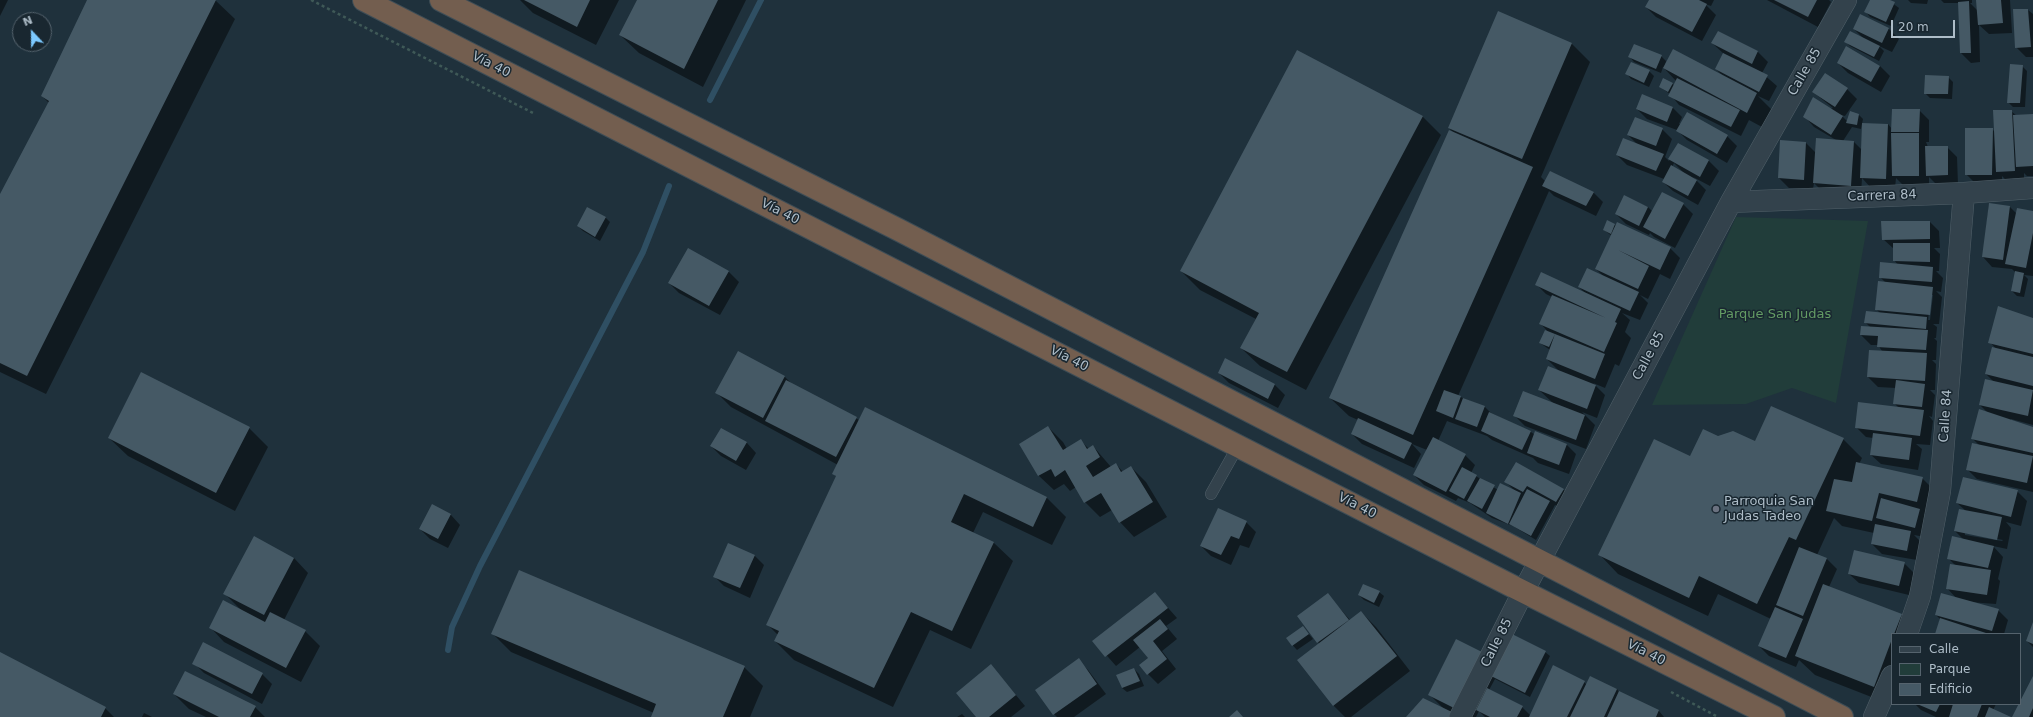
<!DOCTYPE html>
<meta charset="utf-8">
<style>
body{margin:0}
#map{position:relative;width:2033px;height:717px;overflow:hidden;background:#1f313c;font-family:"DejaVu Sans",sans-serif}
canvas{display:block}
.legend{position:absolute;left:1891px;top:633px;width:130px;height:72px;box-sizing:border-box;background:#192730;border:1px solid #55636d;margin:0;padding:5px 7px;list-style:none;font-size:12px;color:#aebdc8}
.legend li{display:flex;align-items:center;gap:8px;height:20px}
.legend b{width:20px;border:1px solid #55636d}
.north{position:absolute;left:12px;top:12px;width:40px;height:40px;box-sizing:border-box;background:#192730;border:1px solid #55636d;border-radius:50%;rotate:338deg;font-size:11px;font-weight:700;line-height:16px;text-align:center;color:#aebdc8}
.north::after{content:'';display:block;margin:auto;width:14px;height:18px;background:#7cc9ff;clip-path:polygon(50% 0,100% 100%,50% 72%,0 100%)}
.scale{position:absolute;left:1891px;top:20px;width:64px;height:18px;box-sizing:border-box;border:2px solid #aebdc8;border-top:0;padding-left:5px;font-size:12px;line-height:14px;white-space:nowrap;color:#aebdc8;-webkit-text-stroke:3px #192730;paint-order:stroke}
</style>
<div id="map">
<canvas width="2033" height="717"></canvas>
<ul class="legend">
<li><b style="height:5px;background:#33424c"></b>Calle</li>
<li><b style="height:11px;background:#213d3a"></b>Parque</li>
<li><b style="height:11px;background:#455965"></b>Edificio</li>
</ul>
<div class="north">N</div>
<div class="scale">20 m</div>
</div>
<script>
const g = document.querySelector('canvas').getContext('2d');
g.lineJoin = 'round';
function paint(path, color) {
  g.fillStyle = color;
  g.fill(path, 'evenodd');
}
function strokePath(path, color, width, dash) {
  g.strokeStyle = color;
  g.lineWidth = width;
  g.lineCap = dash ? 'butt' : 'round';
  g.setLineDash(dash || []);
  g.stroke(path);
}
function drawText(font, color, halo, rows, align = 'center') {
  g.font = font + ' "DejaVu Sans",sans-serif';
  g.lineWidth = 3;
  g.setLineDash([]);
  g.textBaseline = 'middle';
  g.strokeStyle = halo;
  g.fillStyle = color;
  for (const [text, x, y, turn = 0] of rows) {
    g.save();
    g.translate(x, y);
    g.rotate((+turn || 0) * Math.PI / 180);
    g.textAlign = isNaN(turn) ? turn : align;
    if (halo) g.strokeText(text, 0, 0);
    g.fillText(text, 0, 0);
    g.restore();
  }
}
paint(new Path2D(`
 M1736,217L1868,221L1836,403L1792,388L1746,404L1652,405Z`), '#213d3a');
paint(new Path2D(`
 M0,0H8L0,16Z
 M88,0H215L235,19L46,394L0,372V196L49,103L42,96Z
 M520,0H619L596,45L533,13Z
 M638,0H746L703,87L639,53L620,35Z
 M1650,0H1714L1711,6L1705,4L1716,15L1702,41L1656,17L1646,7Z
 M1767,0H1829L1831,2L1818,27Z
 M1871,0H1888L1899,8L1891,26L1870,17L1866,12Z
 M1908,0H1928L1927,4L1911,3Z
 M1941,0H1972V3H1970L1978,11L1977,0H2010L2012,33L1989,34L1979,25L1980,62L1971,63L1961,53L1959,3H1944Z
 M2014,10H2028L2033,14V57H2026L2016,47Z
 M1860,15L1889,29L1899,39L1892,52L1879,46L1884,51L1879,61L1850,46L1846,42L1863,38L1854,29Z
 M1718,32L1758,52L1768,62L1762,73L1777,86L1769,101L1758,96L1771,109L1762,127L1749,120L1741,136L1679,105L1670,94L1660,87L1672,84L1674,85L1676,81L1663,67L1661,73L1634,62L1630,57L1661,56L1666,61L1665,66L1722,75L1716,69L1724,54L1712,43Z
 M1571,43L1590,62L1541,177L1546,182L1593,192L1603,202L1596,216L1554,196L1549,191L1458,396L1485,407L1491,413L1531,432L1535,435L1566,444L1576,454L1569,474L1538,463L1533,458L1492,440L1487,436L1447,421L1438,441L1465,455L1475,465L1471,473L1498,490L1515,491L1506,482L1564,490L1574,499L1567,511L1555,505L1536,540L1513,526L1492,518L1470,503L1458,498L1456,501L1424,485L1414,475L1427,450L1412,444L1421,454L1414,468L1362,444L1352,434L1358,420L1349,416L1330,398L1455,134L1449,128Z
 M1838,63L1880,66L1890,76L1881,92L1848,73Z
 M2022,66L2027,71L2025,107H2013L2008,102Z
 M1649,71L1654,76L1649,87L1631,79L1627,74Z
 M1948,77L1953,82L1952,99L1930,98L1925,93Z
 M1847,89L1857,99L1845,116L1841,115L1848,122L1859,115L1863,119L1862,124H1888L1892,129L1919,110L1929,120V142H1926L1928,147H1947L1957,157L1958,185H1937L1929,177V185H1903L1896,178L1895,188H1871L1862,178L1861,195L1824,193L1814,183L1813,189L1789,188L1779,178L1806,143L1816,153L1836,140L1814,127L1805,117L1833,108L1813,92ZM1862,124V150L1854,142L1843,141L1852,127L1861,129Z
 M1672,107L1682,117L1679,124L1727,136L1737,146L1727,163L1687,140L1677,130L1647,119L1637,109Z
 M2011,111L2017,116L2033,115V176H2027L2024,173V181H2007L2002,176V184H1976L1966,174L1992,129L1996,133Z
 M1422,116L1441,135L1306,390L1260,366L1241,348L1256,319L1200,290L1181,271Z
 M1662,129L1672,139L1665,157L1669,161L1678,144L1709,161L1719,171L1710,186L1693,177L1706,190L1698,205L1673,191L1663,182L1664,179L1627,165L1617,155L1638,145L1628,135ZM1674,163L1683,172L1672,167Z
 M1625,197L1648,207L1653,212L1683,204L1693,214L1675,248L1654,237L1650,233L1649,235L1626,224L1616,214Z
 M1989,204L2010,207L2017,214L2033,212V276L2024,275L2028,279L2024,297L2017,296L2012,291L2016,273L2012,269L1992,267L1983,257Z
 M605,217L610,222L600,241L583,231L578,226Z
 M1930,222L1939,231L1940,248H1934L1940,254L1939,271H1936L1943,278L1941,292L1936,291L1942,297L1939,324H1933L1937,327L1936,338H1934L1937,341L1936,360H1932L1936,364L1935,390H1930L1935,395L1932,417L1929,416L1933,421L1930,445L1916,444L1922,449L1918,470L1881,464L1871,455L1873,438L1866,437L1856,427L1899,408L1894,403L1896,388L1878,387L1868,377L1882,351L1878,345H1871L1861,335L1870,327L1866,323L1880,313L1876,309L1886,283L1880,277L1898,265L1894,260V249L1883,239ZM1931,295H1933L1930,320H1928Z
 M1615,225L1670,248L1680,258L1670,279L1660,274L1648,299L1640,295L1648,303L1640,320L1622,313L1630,320L1625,332L1631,338L1619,366L1615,364L1605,388L1593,383L1605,395L1597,418L1582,412L1595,425L1586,449L1525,426L1515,416L1553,403L1539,390L1560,372L1547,359L1550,350L1540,343L1550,334L1540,323L1552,297L1546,294L1536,284L1587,295L1579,287L1604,277L1596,269L1612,236L1604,230Z
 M688,250L729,272L739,282L720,315L679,293L669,283Z
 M2033,319V425L2011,419V421L2033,428V492L1977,479L1967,469L1979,445L1972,438L1989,414L1980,405L1995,383L1986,374L1996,349L1990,342Z
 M1226,360L1275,385L1285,395L1278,408L1229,383L1219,373Z
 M785,377L792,384L859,420L865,408L1047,498L1066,517L1052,545L983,512L973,533L994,543L1013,561L971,649L930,630L893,707L794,660L775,641L778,635L767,624L837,477L834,474L838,465L731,407L716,392Z
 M1048,427L1063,442L1067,449L1081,441L1089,449L1093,446L1111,467L1116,464L1123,472L1131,467L1146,482L1167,517L1134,537L1120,522L1112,510L1100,517L1085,502L1076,487L1070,491L1064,484L1054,490L1039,476L1020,444Z
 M249,428L268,447L235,511L128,456L109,438Z
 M721,429L747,443L756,453L746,470L721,456L711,446Z
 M1717,437L1756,442L1843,439L1862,458L1859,464L1922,478L1937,493L1931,516L1924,514L1930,519L1925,537L1914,535L1921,542L1917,560L1882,554L1872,544L1874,533L1842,526L1834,518L1817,555L1827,559L1837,569L1829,587L1901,615L1920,634H1892V705L1815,675L1799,660L1796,667L1769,656L1759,646L1771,619L1718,594L1708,616L1618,574L1600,555L1690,457Z
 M2017,491L2027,501L2021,526L2006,522L2011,528L2007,549L1993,546L2003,557L1998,579L2000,581L1996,604L1969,602L1998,610L2008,620L2004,634H1936L1940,619L1936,615L1956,598L1947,588L1956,566L1948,558L1964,540L1955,531L1966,511L1957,503ZM1965,533L2003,540L2002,541L1965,535Z
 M432,506L451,515L460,525L448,548L430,539L420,529Z
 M1218,509L1246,522L1256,532L1249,548L1240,545L1231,565L1211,556L1201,546Z
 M754,555L764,565L750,598L724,586L714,576Z
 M294,558L308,573L284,620L305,631L320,646L301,682L224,642L210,627L241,610L225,594Z
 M1904,563L1914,573L1909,595L1859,583L1849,574Z
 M1379,592L1384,596L1379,607L1364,600L1359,595Z
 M1155,593L1177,618L1166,626L1177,639L1162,651L1176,669L1158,684L1148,674L1149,659L1140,647L1116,666L1094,641Z
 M1328,595L1350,620L1361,612L1376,627L1410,671L1351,717H1345L1333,705L1320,644L1318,642Z
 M2033,625V647L2027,641Z
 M1303,627L1313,639L1297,650L1287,639Z
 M492,633L744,667L763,686L750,717H652L654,713L511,652Z
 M204,644L262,674L272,684L262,704L204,673L194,663Z
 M1545,652L1550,656L1530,697L1495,679L1489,690L1522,707L1531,716L1584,682L1587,685L1617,689L1620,693L1659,711L1664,717H1485L1479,711L1476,717H1407L1443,708L1429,694L1485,655Z
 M0,653L105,708L114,717H0Z
 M1078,660L1088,670L1106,694L1074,717H1057L1054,714Z
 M991,665L1025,706L1011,717H978Z
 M1134,669L1139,674L1144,686L1127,692L1122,688Z
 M2033,678V717H2014Z
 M174,694L255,707L265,717H206L189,709Z
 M1915,704H1996L1993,710L2009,717H1936L1921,710Z
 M144,713L152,717H142Z
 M962,714L965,717H957Z`), '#0007');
strokePath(new Path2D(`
 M710,100L761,0
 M448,650L452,627L480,566L643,252L669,186`), '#2f4f63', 6);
paint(new Path2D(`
 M87,0H216L27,376L0,363V194L49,101L41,96Z
 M524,0H590L577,27Z
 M637,0H718L684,69L619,35Z
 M1649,0H1699L1707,4L1692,32L1645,7Z
 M1774,0H1817L1808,17Z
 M1870,0H1890L1895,2L1886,22L1864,12Z
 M1976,0H2001L2003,23L1978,25Z
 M1969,1L1971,53H1960L1958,2Z
 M2013,9H2028L2031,47L2015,48Z
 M1498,11L1572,43L1522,159L1448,128Z
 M1860,14L1889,28L1882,43L1853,29Z
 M1718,31L1758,51L1752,64L1711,43Z
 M1850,31L1880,46L1874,57L1844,42Z
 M1634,44L1662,55L1656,69L1628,57Z
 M1846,46L1880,66L1871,82L1837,63Z
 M1673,49L1757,93L1747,113L1663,68Z
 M1297,50L1423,116L1287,372L1240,348L1259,313L1180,271Z
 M1723,53L1768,75L1759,92L1715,69Z
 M1631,62L1650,70L1644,83L1625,74Z
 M2010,64L2023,65L2020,103H2007Z
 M1825,73L1848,88L1835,107L1812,92Z
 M1925,75L1949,76L1948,94H1924Z
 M1663,78L1673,83L1668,92L1659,87Z
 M1677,78L1740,110L1731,127L1668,96Z
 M1642,94L1673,107L1667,122L1636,109Z
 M1813,97L1843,116L1831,135L1803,117Z
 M1892,109H1920L1919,132H1891Z
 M1993,110H2012L2015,171L1996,172Z
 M1850,111L1859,114L1857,125L1846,123Z
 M1687,112L1728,135L1717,154L1676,131Z
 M2033,114V166L2016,167L2013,115Z
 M1635,117L1663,128L1656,146L1627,135Z
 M1862,123L1888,124L1886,179L1860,178Z
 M1965,128H1993L1992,175H1965Z
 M1449,130L1533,167L1413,435L1329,398Z
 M1891,133H1919V176H1892Z
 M1623,138L1664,154L1656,171L1616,155Z
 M1816,138L1854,141L1851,186L1813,183Z
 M1780,140L1806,142L1804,180L1778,178Z
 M1678,143L1709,160L1700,177L1668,159Z
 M1925,146H1948V175L1926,176Z
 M1671,165L1697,180L1688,196L1662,182Z
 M1550,171L1594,192L1586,206L1542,186Z
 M1662,192L1684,203L1665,239L1643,227Z
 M1624,195L1648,207L1639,226L1615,214Z
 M1989,203L2010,206L2003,260L1982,257Z
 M587,207L606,217L595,237L577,226Z
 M2017,208L2033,211V233L2026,268L2005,264Z
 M1607,220L1615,224L1611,234L1603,230Z
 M1881,221H1930V239L1882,240Z
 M1617,222L1671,247L1660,270L1618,250L1649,266L1638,289L1595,269Z
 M1893,243H1930V262L1893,261Z
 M688,248L729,271L709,306L668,283Z
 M1880,262L1933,267L1932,282L1879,278Z
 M1587,268L1639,292L1630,311L1578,287Z
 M2015,271L2024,273L2020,293L2011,291Z
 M1541,272L1621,309L1615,322L1617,323L1604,352L1539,324L1552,295L1606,318L1535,285Z
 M1878,281L1933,287L1930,315L1875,310Z
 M1998,306L2033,318V354L1988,343Z
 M1866,311L1927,317L1926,329L1864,323Z
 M1861,326L1928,330L1926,350L1877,347L1878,336L1860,335Z
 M1545,330L1555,334L1549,347L1539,343Z
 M1555,334L1605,354L1595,379L1546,359Z
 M1992,347L2033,357V386L1985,374Z
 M1869,350L1927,353L1925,381L1867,377Z
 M738,351L785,376L763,418L715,393Z
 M1225,358L1275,384L1268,399L1218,373Z
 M1548,366L1596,385L1587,409L1538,390Z
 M141,372L250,427L216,493L108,438Z
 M1985,379L2033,390L2028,416L1979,405Z
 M786,380L857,417L836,457L765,421Z
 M1896,380L1925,384L1922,407L1893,404Z
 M1444,390L1461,396L1453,418L1436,411Z
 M1523,391L1585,415L1576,440L1513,416Z
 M1463,398L1485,406L1477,427L1455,419Z
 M1858,402L1924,410L1920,436L1855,428Z
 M1771,406L1844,438L1796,540L1789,537L1757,604L1699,576L1689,598L1598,555L1654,439L1690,456L1703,429L1718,436L1733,431L1755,441Z
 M865,407L1047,497L1033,527L964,494L951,522L994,542L952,631L911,612L874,688L774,641L779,631L766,625L836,476L832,474Z
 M1979,409L2033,427V453L1971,439Z
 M1489,412L1531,431L1522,450L1481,431Z
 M1358,418L1412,443L1404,459L1351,434Z
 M1048,426L1063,450L1081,439L1087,449L1093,445L1100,457L1086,466L1093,477L1116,463L1121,472L1131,466L1153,502L1119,523L1101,493L1084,503L1065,470L1055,477L1051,469L1038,476L1019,444Z
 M721,428L747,442L736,461L710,446Z
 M1535,431L1567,444L1559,465L1527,453Z
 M1873,433L1912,438L1909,460L1870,455Z
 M1433,437L1466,454L1446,492L1413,475Z
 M1972,443L2033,456L2027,483L1966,470Z
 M1516,462L1564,489L1556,502L1527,486L1523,492L1504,482Z
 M1856,462L1923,477L1917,502L1879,493L1872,521L1826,511L1834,479L1852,482Z
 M1462,467L1477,475L1464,499L1449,491Z
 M1963,477L2018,490L2011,517L1956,503Z
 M1480,478L1495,485L1482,509L1467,501Z
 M1500,483L1521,493L1508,524L1486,513Z
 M1527,489L1550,501L1531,536L1509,524Z
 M1881,498L1920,509L1915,528L1876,518Z
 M432,504L451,514L438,539L419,529Z
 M1218,508L1247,521L1239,539L1231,536L1221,555L1200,546Z
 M1959,509L2002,517L1997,540L1954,531Z
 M1875,524L1911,531L1907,551L1871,544Z
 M254,536L294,558L264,615L223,594Z
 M1952,536L1994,546L1988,568L1947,559Z
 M728,543L755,555L740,588L713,577Z
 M1799,547L1827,558L1803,616L1776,605Z
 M1854,550L1905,562L1899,586L1848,574Z
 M1950,564L1991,570L1987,595L1946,589Z
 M519,570L745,666L723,717H651L656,704L491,634Z
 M1363,584L1380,591L1374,603L1358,595Z
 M1823,584L1902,614L1894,634H1892V639L1874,687L1795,656Z
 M1155,592L1168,608L1105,657L1092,641Z
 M1328,593L1349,620L1317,643L1297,616Z
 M1941,593L1999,609L1992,631L1935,615Z
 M223,600L265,622L270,612L306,630L286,668L209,628Z
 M1775,607L1803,619L1786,658L1758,646Z
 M1361,611L1397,656L1333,706L1297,660Z
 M1940,618L1989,634H1935Z
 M1160,619L1168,629L1153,641L1167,659L1147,675L1139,665L1148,658L1133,640Z
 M2033,622V644L2026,641Z
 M1303,626L1309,634L1292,646L1286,638Z
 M1512,634L1546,651L1525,693L1491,676Z
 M1456,639L1486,654L1458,710L1428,695Z
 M203,642L263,673L252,694L192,664Z
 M0,652L106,707L101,717H0Z
 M1079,658L1097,684L1053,715L1035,690Z
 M991,664L1016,695L989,717H976L956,693Z
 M1553,665L1585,681L1567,717H1529Z
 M1134,668L1140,681L1122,688L1116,675Z
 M185,671L256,706L250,717H219L173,694Z
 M1590,676L1617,689L1604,717H1570Z
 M2033,676V708L2029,717H2012Z
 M1487,688L1523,706L1517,717H1490L1476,710Z
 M1619,691L1659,710L1656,717H1607Z
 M1423,698L1456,714L1455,717H1406Z
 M1917,704H1940L1936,712Z
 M1953,704H1982L1977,717H1949Z
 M1989,707L2011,717H1985Z
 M1237,710L1243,717H1229Z`), '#455965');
const lane = new Path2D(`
 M1211,494L1238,446`);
const street = new Path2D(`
 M1731,202L1964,193L2033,188
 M1907,634L1920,596L1940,491L1964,193
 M1460,717L1523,592L1731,202L1846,0
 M1874,717L1892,676`);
const highway = new Path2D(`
 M364,0L1512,586L1774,717
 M441,0L899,230L1842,717`);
strokePath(lane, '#516069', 12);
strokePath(street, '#516069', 22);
strokePath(highway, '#3e4d56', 24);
strokePath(new Path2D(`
 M311,0L535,114
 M1671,692L1718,717`), '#3f5957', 2.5, [3, 3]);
strokePath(lane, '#33424c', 11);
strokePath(street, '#33424c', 21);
strokePath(highway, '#735e4f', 22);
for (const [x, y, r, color] of [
 [1716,509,4,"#6b7280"]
]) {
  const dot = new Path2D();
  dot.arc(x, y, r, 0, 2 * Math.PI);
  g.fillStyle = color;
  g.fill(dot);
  strokePath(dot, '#192730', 1.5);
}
drawText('13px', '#aebdc8', '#192730', [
 ["Vía 40",491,65,27],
 ["Calle 85",1805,72,-60],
 ["Carrera 84",1882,196,-2],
 ["Vía 40",780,212,27],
 ["Calle 85",1649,356,-62],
 ["Vía 40",1069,359,27],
 ["Calle 84",1946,416,-86],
 ["Vía 40",1357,506,27],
 ["Calle 85",1497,643,-63],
 ["Vía 40",1646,653,27]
]);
drawText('13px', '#639b64', '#192730', [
 ["Parque San Judas",1775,315]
]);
drawText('13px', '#aebdc8', '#192730', [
 ["Parroquia San",1724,502],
 ["Judas Tadeo",1724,517]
], 'left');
</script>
